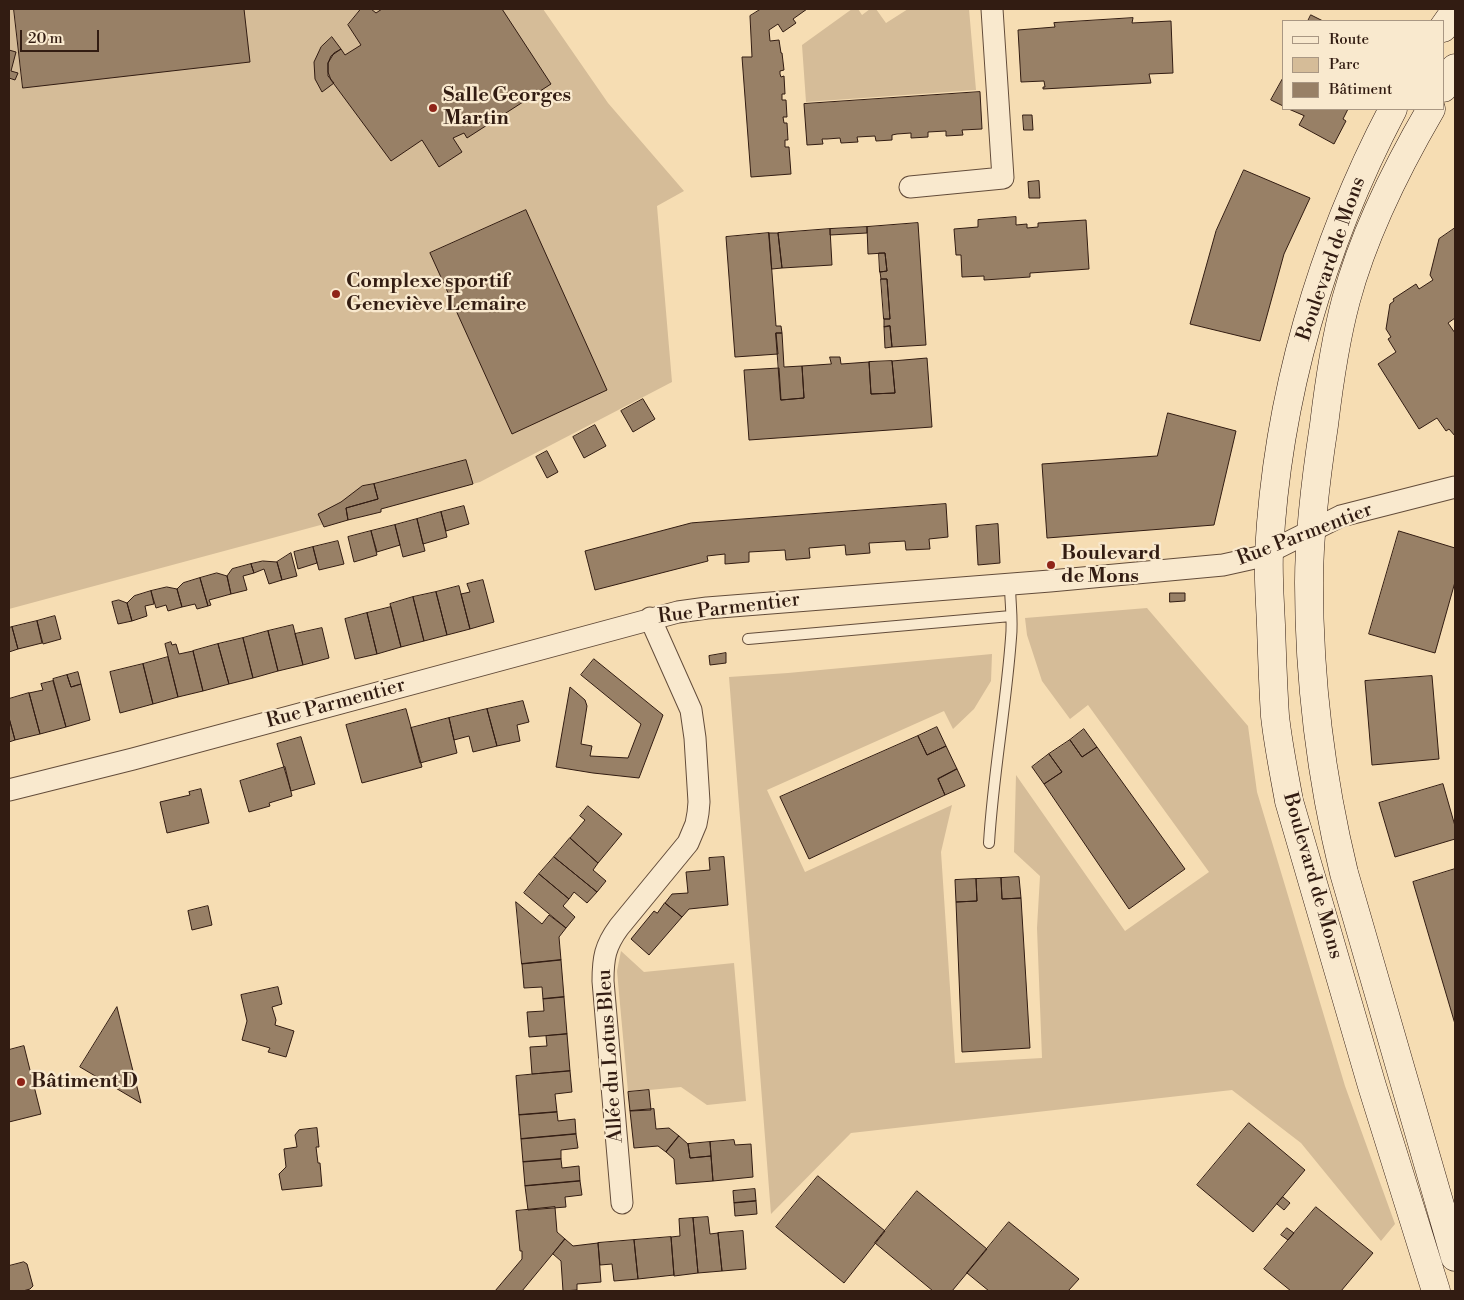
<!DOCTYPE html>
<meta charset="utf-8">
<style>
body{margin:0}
#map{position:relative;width:1464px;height:1300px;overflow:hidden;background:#f6ddb3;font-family:"Libre Bodoni",serif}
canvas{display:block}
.frame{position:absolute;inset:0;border:10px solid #321c12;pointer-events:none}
.legend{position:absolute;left:1282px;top:20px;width:162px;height:90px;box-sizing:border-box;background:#f9e9ce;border:1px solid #a99783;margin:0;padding:6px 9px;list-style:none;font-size:15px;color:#321c12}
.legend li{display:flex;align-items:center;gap:10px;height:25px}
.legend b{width:25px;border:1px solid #a99783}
.scale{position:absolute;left:20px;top:30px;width:79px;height:22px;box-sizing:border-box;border:2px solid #321c12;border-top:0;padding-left:6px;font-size:15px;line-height:18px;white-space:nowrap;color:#321c12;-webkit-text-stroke:4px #f9e9ce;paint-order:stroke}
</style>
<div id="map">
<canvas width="1464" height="1300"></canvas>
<div class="frame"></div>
<ul class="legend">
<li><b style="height:6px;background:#f9e9ce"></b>Route</li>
<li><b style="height:14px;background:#d5bc98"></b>Parc</li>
<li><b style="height:14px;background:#988066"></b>Bâtiment</li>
</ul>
<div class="scale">20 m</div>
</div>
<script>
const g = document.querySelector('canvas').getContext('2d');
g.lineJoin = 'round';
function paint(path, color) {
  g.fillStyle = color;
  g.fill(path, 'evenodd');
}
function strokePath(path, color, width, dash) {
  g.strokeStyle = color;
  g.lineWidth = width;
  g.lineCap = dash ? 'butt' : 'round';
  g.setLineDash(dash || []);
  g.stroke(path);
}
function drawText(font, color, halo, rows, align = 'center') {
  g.font = font + ' "Libre Bodoni",serif';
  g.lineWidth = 4.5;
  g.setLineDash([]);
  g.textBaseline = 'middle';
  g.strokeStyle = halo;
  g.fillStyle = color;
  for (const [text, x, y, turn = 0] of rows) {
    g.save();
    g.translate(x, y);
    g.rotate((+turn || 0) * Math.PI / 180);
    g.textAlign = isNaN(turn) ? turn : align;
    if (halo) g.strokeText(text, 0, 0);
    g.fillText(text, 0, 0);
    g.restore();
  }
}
paint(new Path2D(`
 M9,9H543L608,103L684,191L657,206L672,382L480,482L9,609Z
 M852,9H858L862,15L870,9H876L886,23L908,9H969L976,90L806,102L802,45Z
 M1147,608L1248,726L1257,792L1345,1086L1395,1224L1381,1241L1301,1143L1232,1090L851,1133L771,1214L729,677L788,673L992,654L991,681L974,709L953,729L944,711L767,790L805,872L952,805L941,852L955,1063L1042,1058L1037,928L1040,876L1014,852L1016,775L1125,931L1209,872L1088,705L1070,719L1042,681L1027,635L1025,618Z
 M621,951L644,972L734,963L746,1101L707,1105L681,1087L628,1092L617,971Z`), '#d5bc98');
const building = new Path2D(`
 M14,9H244L250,62L23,88Z
 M361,9H371L376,13L382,9H502L551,84L467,138L464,133L453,138L462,152L439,167L422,140L391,161L331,80L328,72V63L334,53L341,49L345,55L361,45L348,25Z
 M761,9H807L793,19L796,23L783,32L778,24L769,30L770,41L779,40L781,53H782L784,70L780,71V74L781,77L784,76L785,94H782V100H786L787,117H783L784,123H787L788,140H785V147H789L791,174L751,177L742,57H752L750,16Z
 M1311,15L1323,21H1308Z
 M1133,18L1132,23L1171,21L1173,73L1149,74L1151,83L1043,89V87H1045L1044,81L1021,82L1018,30L1055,27L1054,23Z
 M332,37L341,49L331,56L328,63V76L334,83L322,92L315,79L314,62L321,47Z
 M9,50L16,52L11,71L18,73L15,80L9,78Z
 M1283,78V106L1271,100Z
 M980,92L982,129L962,130L963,135L946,136V131L928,132V137L911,138V133L897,134L892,135V140L876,141L875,136L857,137L858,142L841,143L840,138L827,139H822L823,144L807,145L804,104Z
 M1289,109H1348L1343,119L1346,121L1334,144L1299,125L1304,116Z
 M1023,115H1032L1033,130H1024Z
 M1244,170L1310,198L1284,254L1260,341L1190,324L1216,231Z
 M1039,181L1040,198H1029L1028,182Z
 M526,210L607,390L512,434L430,253Z
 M1016,217V225L1027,224V228L1038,227V223L1086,220L1089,269L1030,273V277L984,280V276L962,277L961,255H956L954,229L978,227V220Z
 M918,223L926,345L892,347L890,326L884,327V319H890L887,279H881L880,272L887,271L885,253L868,254L867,227Z
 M867,227V233L830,235V229Z
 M1455,228V318L1448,323L1455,333V436L1449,429L1446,431L1437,418L1419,429L1378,364L1396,352L1388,339L1391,337L1386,329L1390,304L1394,301L1393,299L1416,284L1419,289L1433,280L1430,275L1439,239Z
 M830,229L832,265L782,268L778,233Z
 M769,233L776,326H781L782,333H776L778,354L735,357L726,237Z
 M769,233H778L782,268L772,269Z
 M879,253H885L887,271L880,272Z
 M881,279H887L890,319H884Z
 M890,326L892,347L885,348L884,327Z
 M776,333H782L784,367L802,366L804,398L781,400Z
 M830,357H840L841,364L869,362L871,394L895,393L892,361L927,358L932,427L749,440L744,370L779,368L781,400L804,398L802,366L831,364Z
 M892,361L895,393L871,394L869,362Z
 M643,399L655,419L633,432L621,411Z
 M1168,413L1236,431L1214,525L1047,538L1042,464L1157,456Z
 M595,425L606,446L584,458L573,437Z
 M547,451L558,472L547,478L536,457Z
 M466,460L473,484L381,509V512L348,520L346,508L378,499L374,484Z
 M374,484L378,499L346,508L348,520L324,527L318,514L341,502L362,486Z
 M946,504L948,537L929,539L930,549L906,550L905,541L869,543L870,553L846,555L845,545L809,548L810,558L786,560L785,550L749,552V562L725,564V554L707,556L708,561L595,590L585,551L691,523Z
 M464,506L469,524L446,531L441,512Z
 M441,512L447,537L423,544L417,519Z
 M417,519L425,551L403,557L395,525Z
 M998,524L1000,563L978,565L976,526Z
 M395,525L400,545L377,552L371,531Z
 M371,531L377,555L354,562L348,537Z
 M1399,531L1455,548V582L1435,653L1369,634Z
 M338,541L344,564L319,570L313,547Z
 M313,547L317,563L298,569L294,552Z
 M291,553L297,576L282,580L277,562Z
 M263,561L277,562L282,580L269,584L264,569L254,573L251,564Z
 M251,564L254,573L243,576L247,590L231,594L227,576L232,569Z
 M217,573L227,576L231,594L209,600L211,605L208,606L200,578Z
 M200,578L208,606L197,609L195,604L182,607L177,589L183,583Z
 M483,580L494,622L470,629L461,594L470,592L467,584Z
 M459,586L470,629L447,635L436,592Z
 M167,587L177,589L182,607L168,611L166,605L156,608L151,591Z
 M151,591L154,604L145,606L147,616L132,621L127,603L134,596Z
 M436,592L447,635L424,641L413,597Z
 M1170,593H1185V601L1170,602Z
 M413,597L424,641L401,647L390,604Z
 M119,600L127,603L132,621L118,624L112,602Z
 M391,607L401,647L377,654L367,613Z
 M367,613L377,654L355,659L345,619Z
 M55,616L61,639L43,644L37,621Z
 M37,621L42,643L18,649L12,627Z
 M293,625L303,665L278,671L268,631Z
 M12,627L18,649L9,652V628Z
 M322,628L329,658L303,665L295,634Z
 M268,631L278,671L253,678L243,638Z
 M243,638L253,678L229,684L218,644Z
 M171,642L172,645L176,644L179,654L193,651L203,691L178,697L165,644Z
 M218,644L229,684L203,691L193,651Z
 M726,653V663L710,665L709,656Z
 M168,657L178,697L153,704L143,664Z
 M594,659L663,715L639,778L593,773L556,767L570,687L585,700L587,706L581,744L592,746L590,756L628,758L641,724L581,675Z
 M143,664L153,704L120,713L110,672Z
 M78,672L81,684L71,687L67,675Z
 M67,675L71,687L81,684L90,720L66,727L53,679Z
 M1432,676L1439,759L1372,765L1365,681Z
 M53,681L66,727L40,734L29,693L43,690L41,684Z
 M29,693L40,734L15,740L9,718V699Z
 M523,701L529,722L517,725L520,741L497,746L487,709Z
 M406,709L422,767L362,783L346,725Z
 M487,709L497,746L473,752L469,736L454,740L449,718Z
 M9,718L15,740L9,742Z
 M449,718L457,753L420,763L411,728Z
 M937,727L946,746L927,755L918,736Z
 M1084,729L1097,747L1082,757L1070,740Z
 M918,736L927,755L946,746L957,769L938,779L945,795L809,859L780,797Z
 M301,737L315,784L291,791L277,744Z
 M1070,740L1082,757L1097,747L1185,869L1129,909L1044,784L1062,772L1049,754Z
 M1049,754L1062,772L1044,784L1032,767Z
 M285,767L292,796L269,803L270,806L249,812L240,781Z
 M957,769L965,786L945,795L938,779Z
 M1443,784L1455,826V839L1395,857L1379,803Z
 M201,789L209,823L167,833L160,802L190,795L189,792Z
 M588,806L622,834L598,863L570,838L585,820L580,816Z
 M570,838L598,863L593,870L606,881L597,892L554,857Z
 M554,857L597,892L587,903L574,892L569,899L539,874Z
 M724,857L728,905L689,909L682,917L665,903L672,894L688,893L686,872L710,870L709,858Z
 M1455,869V1024L1413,882Z
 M539,874L569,899L563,906L575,917L566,928L524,893Z
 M1019,877L1021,898L1002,899L1001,878Z
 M1001,878L1002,899L1021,898L1030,1048L962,1052L956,902L977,901L976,879Z
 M976,879L977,901L956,902L955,880Z
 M516,902L542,924L549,915L566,928L559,937L561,960L522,964Z
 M665,903L682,917L649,955L631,939L654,911L657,913Z
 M208,906L212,925L192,930L188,911Z
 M561,960L564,997L543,999L542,987L524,988L522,964Z
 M278,987L282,1004L272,1007L276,1020L275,1025L294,1031L286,1057L268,1052L270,1048L242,1040L247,1021L241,995Z
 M564,997L567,1034L529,1037L527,1012L544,1011L543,999Z
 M117,1007L141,1103L80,1067Z
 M567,1034L570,1071L532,1074L530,1047L547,1046L546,1036Z
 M24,1046L41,1114L9,1122V1050Z
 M570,1071L572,1092L555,1094L557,1112L519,1115L516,1076Z
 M649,1090L651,1110L630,1111L628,1092Z
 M654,1109L656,1129L669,1128L679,1136L666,1152L658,1146L634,1148L630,1111Z
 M557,1112L558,1121L575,1119L576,1134L521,1139L519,1115Z
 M1249,1123L1305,1170L1253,1232L1197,1185Z
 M317,1128L319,1147H316L318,1163H320L322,1186L282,1190L279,1174L286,1167L284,1149L297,1147L295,1135L299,1130Z
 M576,1134L578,1148L561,1150V1159L523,1162L521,1139Z
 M679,1136L688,1144L690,1158L711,1156L713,1181L676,1184L674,1159L666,1152Z
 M734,1140L735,1145L751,1144L753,1177L713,1181L710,1142Z
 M710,1142L711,1156L690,1158L688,1144Z
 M561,1159L562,1168L579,1166L580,1181L525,1186L523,1162Z
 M818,1176L885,1231L844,1283L776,1227Z
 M580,1181L582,1195L565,1197L566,1207L528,1210L525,1186Z
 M755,1189L756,1201L734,1203L733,1191Z
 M917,1191L987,1249L952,1291H933L875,1243Z
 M1283,1197L1290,1203L1284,1210L1277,1204Z
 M756,1201L757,1214L735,1216L734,1203Z
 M555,1207L557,1232L565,1239L522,1291H495L522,1259V1251H520L516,1211Z
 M1316,1207L1373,1253L1341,1291H1291L1264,1269Z
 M708,1217L710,1234L718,1233L722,1271L698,1273L693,1218Z
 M693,1218L698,1273L674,1276L671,1237L680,1236L679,1219Z
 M1009,1222L1079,1279L1068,1291H989L967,1273Z
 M1287,1228L1294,1233L1288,1240L1281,1235Z
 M743,1231L746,1269L722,1271L718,1233Z
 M671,1237L674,1275L638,1279L634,1240Z
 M565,1239L573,1246L598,1243L601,1282L577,1284V1290L563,1291L561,1261L553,1254Z
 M634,1240L638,1279L614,1281L612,1264L600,1265L598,1243Z
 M24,1262L27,1264L33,1286L30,1289L23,1291H9V1266Z`);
paint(building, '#988066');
strokePath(building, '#321c12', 1);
const service = new Path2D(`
 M748,639L1011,616
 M989,843C993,775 1006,707 1011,638C1013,620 1010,602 1010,584`);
const minor = new Path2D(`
 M910,187L1003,178L992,9
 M9,790L133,759L678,612L707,608L1050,581L1223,565L1259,557L1341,516L1455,487
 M622,1203L603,981C603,958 605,946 619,927L688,843L696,824L698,813L699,802L695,738L691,710L650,618`);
const secondary = new Path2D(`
 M1443,28L1455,11
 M1443,88L1455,68
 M1393,109C1321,246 1277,398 1269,553C1268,577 1270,601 1271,625C1272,655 1273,686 1275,716C1278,744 1284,773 1289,801L1372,1086L1436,1291
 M1431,109C1396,169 1364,233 1346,300C1335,341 1329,383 1324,425C1316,477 1309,530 1309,583C1309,680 1321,778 1344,873L1455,1257`);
strokePath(service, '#634c3a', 12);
strokePath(minor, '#634c3a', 23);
strokePath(secondary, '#321c12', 29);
strokePath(service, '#f9e9ce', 10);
strokePath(minor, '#f9e9ce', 21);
strokePath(secondary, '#f9e9ce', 28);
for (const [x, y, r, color] of [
 [433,108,5,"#8f2418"],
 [336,294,5,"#8f2418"],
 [1051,565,5,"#8f2418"],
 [21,1082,5,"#8f2418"]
]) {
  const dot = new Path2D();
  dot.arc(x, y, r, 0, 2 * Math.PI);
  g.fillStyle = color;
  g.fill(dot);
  strokePath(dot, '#f9e9ce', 2);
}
drawText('bold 20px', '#321c12', '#f9e9ce', [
 ["Salle Georges",443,96],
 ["Martin",443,119],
 ["Complexe sportif",346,282],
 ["Geneviève Lemaire",346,305],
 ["Boulevard",1061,554],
 ["de Mons",1061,577],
 ["Bâtiment D",31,1082]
], 'left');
drawText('20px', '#321c12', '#f9e9ce', [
 ["Boulevard de Mons",1332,259,-71],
 ["Rue Parmentier",1305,535,-21],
 ["Rue Parmentier",729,609,-7],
 ["Rue Parmentier",336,704,-15],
 ["Boulevard de Mons",1312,876,74],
 ["Allée du Lotus Bleu",611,1056,-94]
]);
</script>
